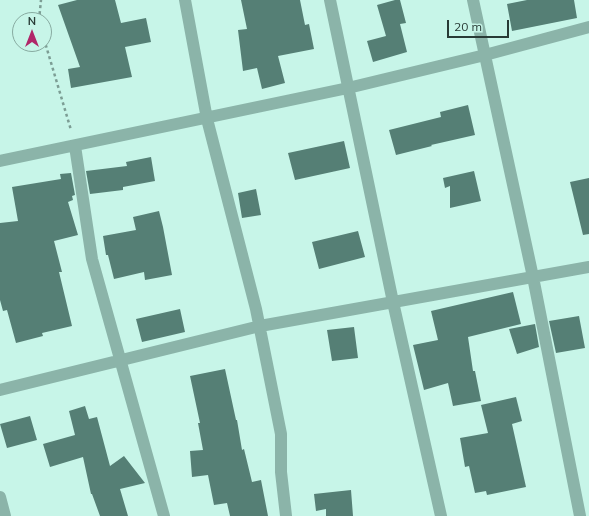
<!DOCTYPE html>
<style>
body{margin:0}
#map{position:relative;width:589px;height:516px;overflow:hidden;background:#c7f5e8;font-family:Mulish,sans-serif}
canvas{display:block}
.north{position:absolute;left:12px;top:12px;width:40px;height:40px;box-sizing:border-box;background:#c7f5e8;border:1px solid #87aaa0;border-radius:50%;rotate:0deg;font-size:11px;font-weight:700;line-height:16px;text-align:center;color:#283a35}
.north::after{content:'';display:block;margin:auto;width:14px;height:18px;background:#b02769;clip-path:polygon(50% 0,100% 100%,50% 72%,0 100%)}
.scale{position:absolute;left:447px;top:20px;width:62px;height:18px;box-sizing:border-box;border:2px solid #283a35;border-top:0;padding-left:5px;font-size:12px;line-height:14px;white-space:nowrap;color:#283a35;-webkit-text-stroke:3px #c7f5e8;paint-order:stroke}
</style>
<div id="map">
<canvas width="589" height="516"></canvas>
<div class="north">N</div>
<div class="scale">20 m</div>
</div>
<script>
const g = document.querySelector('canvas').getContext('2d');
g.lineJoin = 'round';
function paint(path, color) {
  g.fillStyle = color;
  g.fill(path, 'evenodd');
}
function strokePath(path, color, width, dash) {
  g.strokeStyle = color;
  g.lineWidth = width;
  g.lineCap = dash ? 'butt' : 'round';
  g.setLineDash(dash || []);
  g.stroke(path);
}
paint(new Path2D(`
 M77,0H115L121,23L146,18L151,42L125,47L132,77L71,88L68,69L80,67L58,5Z
 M241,0H300L305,25L309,24L314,49L278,56L285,83L262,89L257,68L243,71L238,30L247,29Z
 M395,0H400L406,23L400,24L407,52L373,62L367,41L386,36L377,5Z
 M527,0H574L577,18L512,31L507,4Z
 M468,105L475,135L431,145L432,146L396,155L389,130L441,117L440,112Z
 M344,141L350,168L295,180L288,153Z
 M151,157L155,181L123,187V190L90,194L86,171L127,166L126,162Z
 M474,171L481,201L450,208V186L445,188L443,178Z
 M71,173L75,195L72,196L73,200L68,202L78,235L54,241L62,272H59L72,326L42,333L43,336L16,343L7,310L3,311L0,300V223L18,221L12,187L61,179L60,174Z
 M589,178V234L583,235L570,182Z
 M256,189L261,215L242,218L238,193Z
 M159,211L163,227L172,275L145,280L144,272L114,279L108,255H106L103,236L136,230L133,217Z
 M358,231L365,257L319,269L312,242Z
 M513,292L521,324L468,337L473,371H475L481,401L453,406L448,383L424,390L413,345L438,340L431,311Z
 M180,309L185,332L142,342L136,319Z
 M579,316L585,348L556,353L549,321Z
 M535,324L539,347L517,354L509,329Z
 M354,327L358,358L332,361L327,330Z
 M225,369L236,420H237L242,450L244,449L252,482L261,480L268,516H230L227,503L214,505L208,475L192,477L190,451L203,450L198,423H200L190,376Z
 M516,397L522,421L512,424L526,487L487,495L486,491L475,493L469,466L465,467L460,438L488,433L481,405Z
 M85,406L89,419L97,417L110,466L124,456L145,483L120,489L128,516H100L92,494H91L83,457L50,467L43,444L75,435L69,411Z
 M30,416L37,440L7,448L0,424Z
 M351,490L353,516H326V509L316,511L314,494Z`), '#557f75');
strokePath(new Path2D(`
 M39,20L41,0
 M44,39L71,130`), '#7c9d94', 2.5, [3, 3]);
strokePath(new Path2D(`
 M185,0L207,119L256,309L281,434V472L286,516
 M330,0L393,302L441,516
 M473,0L533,277L580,516
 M75,146L92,259L164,516
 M0,161L348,88L485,55L589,27
 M0,390L260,326L589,267
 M0,497L5,516`), '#8bb4a9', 12);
</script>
